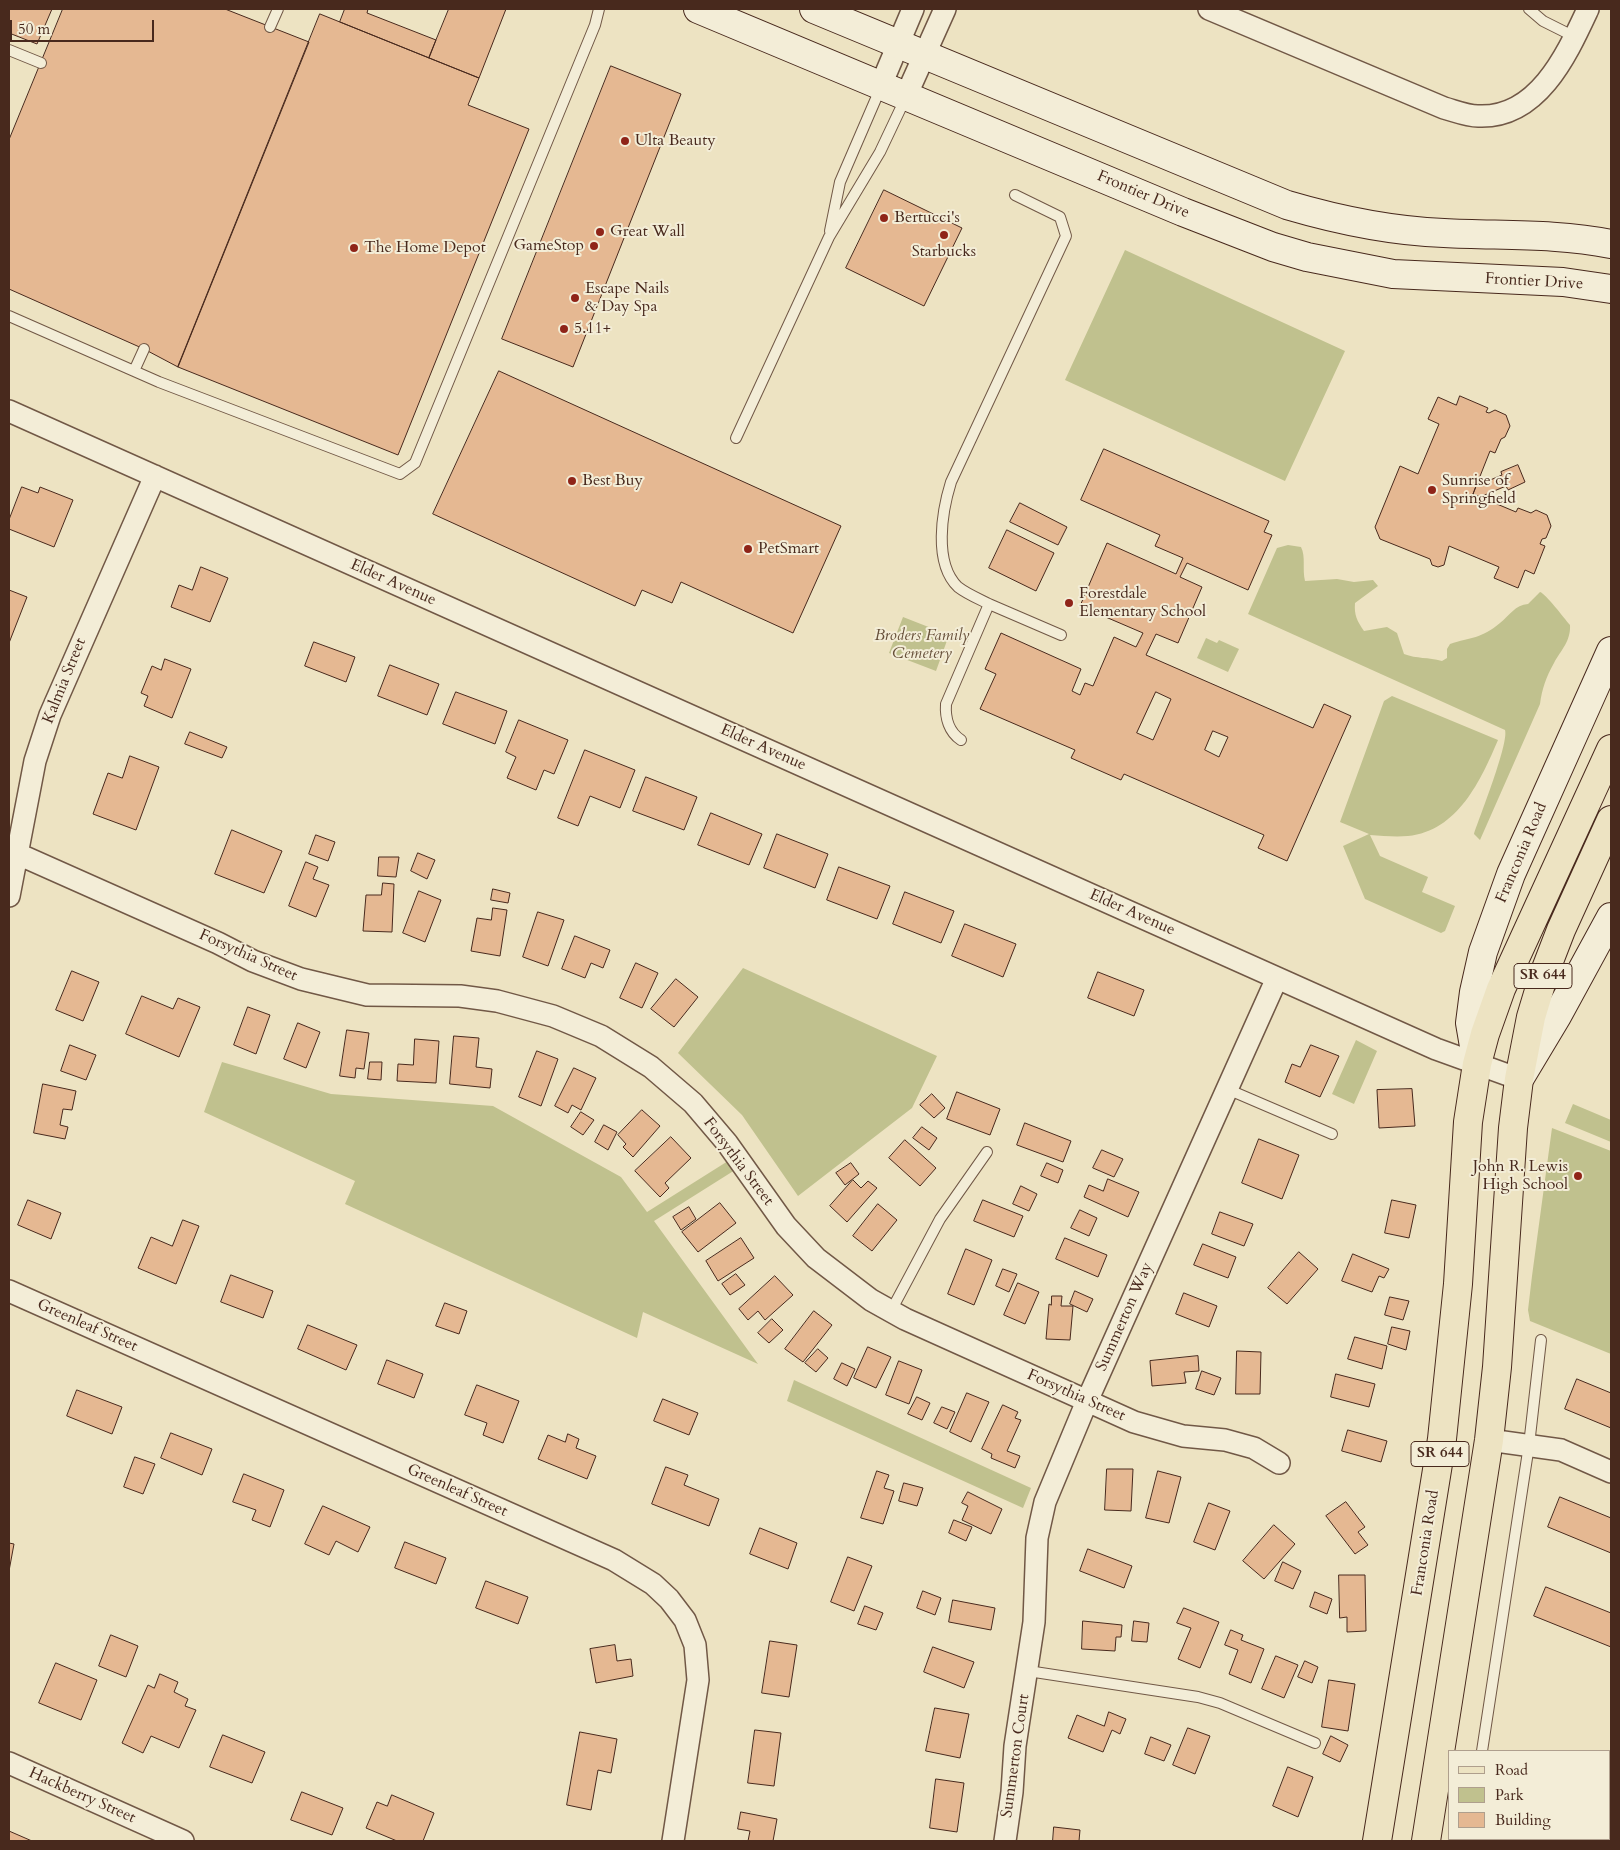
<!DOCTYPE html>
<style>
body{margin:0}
#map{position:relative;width:1620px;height:1850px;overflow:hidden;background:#ede3c2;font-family:Cardo,serif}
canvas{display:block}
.frame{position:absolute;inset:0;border:10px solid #48291d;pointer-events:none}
.legend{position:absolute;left:1448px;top:1750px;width:162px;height:90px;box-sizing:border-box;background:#f3edd7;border:1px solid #af9f8d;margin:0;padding:6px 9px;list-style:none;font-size:15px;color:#48291d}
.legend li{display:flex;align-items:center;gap:10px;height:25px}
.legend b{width:25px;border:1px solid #af9f8d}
.scale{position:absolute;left:10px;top:20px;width:144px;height:22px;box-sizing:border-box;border:2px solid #48291d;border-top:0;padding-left:6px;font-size:15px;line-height:18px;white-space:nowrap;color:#48291d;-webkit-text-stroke:4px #f3edd7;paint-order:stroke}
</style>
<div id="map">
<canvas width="1620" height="1850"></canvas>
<div class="frame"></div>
<ul class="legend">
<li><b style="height:6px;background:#ede3c2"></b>Road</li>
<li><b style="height:14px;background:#c0c18e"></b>Park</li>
<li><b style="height:14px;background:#e5b892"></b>Building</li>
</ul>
<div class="scale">50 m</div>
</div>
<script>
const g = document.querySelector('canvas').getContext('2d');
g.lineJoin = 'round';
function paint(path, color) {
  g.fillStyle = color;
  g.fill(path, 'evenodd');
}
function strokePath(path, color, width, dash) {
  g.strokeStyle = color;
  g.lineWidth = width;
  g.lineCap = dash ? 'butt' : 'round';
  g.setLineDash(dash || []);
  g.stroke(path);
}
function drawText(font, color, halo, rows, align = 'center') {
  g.font = font + ' Cardo,serif';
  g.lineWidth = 4;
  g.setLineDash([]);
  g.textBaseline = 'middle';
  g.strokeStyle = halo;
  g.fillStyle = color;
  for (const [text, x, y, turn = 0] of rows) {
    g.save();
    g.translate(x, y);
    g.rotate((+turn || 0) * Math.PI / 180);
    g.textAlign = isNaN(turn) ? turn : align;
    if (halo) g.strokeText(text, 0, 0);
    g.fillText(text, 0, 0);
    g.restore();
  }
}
paint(new Path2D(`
 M1125,250L1345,351L1285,481L1065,380Z
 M1288,545L1301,547C1306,557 1302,569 1305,581L1337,579L1354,582L1373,580L1378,586L1355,603C1354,615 1357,621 1364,631L1387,627L1397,633L1404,654C1417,659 1428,657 1442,661L1447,658V649L1450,644C1471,637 1481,639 1500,623C1510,615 1515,605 1528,604L1540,592C1546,594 1564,618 1570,625C1571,641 1561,650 1554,663C1546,677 1542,689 1540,704L1480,840L1474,834C1480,816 1509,743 1505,730L1248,614L1277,548Z
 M903,617L949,635L936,671L889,653Z
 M1206,638L1217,643L1219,640L1239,649L1228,672L1197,658Z
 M1392,696L1498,740C1481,780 1458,831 1408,836C1396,837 1383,836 1370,835L1380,856L1428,877L1422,892L1455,906L1445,931L1441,933L1365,899L1343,846L1369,834L1340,822L1384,701Z
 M743,968L937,1056L912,1108L798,1196L742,1115L678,1053Z
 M1356,1040L1377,1051L1354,1104L1332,1094Z
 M222,1062L331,1094L493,1106L621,1177L647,1212L728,1161L735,1170L654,1221L758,1364L643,1312L637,1338L345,1204L355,1181L204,1112Z
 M1573,1104L1611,1120V1142L1565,1123Z
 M1552,1128L1611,1151V1354L1530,1321L1528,1310L1532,1276Z
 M794,1380L1031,1488L1023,1508L787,1401Z`), '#c0c18e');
const building = new Path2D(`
 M9,9H52L37,44L9,33Z
 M63,9H225L309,42L178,367L144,349L9,289V140Z
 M345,9H368L367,13L436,40L429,58L340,22Z
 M449,9H506L479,78L429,58Z
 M320,14L479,78L468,105L529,129L398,455L178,367Z
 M611,66L681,94L573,367L502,339Z
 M884,190L962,228L924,306L846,268Z
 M499,371L841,526L793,633L681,582L672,603L642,590L635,606L433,514Z
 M1460,396L1488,408L1486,412L1489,413L1495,410L1506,415L1510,426L1505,437L1501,439L1495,453L1490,451L1473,494L1516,512L1518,508L1531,513L1536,510L1547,515L1551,526L1546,538L1542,539L1540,544L1545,546L1534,574L1525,570L1518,588L1494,578L1499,567L1449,546L1444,565L1438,567L1432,565L1430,559L1380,539L1375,527L1400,466L1418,474L1439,424L1428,419L1438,397L1456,405Z
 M1104,449L1269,521L1264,532L1272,535L1248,590L1187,563L1180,577L1202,587L1178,643L1156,634L1146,655L1313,728L1324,704L1351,716L1287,861L1258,848L1264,835L1124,774L1121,780L1071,758L1075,750L980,709L996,674L985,669L1001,633L1081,669L1072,691L1080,695L1085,683L1093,686L1114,637L1136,647L1143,633L1080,606L1107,543L1176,574L1183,558L1155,546L1160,535L1081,500ZM1156,692L1171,699L1153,740L1137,733ZM1213,731L1228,737L1219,757L1205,750Z
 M1518,465L1525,482L1508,490L1506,486L1480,497L1473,494L1476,486L1502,475L1501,472Z
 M22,487L38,493L40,487L73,500L54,547L9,529V520Z
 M1020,503L1067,527L1058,545L1010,522Z
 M1007,530L1054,553L1036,591L989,568Z
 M201,567L228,578L210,622L171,607L179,585L192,590Z
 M9,590L27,597L9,643Z
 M314,642L355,657L346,682L305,666Z
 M165,659L191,669L172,718L144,706L148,696L141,693L152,666L161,670Z
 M390,665L439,684L427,715L378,696Z
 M456,692L507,711L495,744L443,724Z
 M519,720L568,740L554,774L544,770L536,790L507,778L516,757L506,752Z
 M190,732L227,747L222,758L185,744Z
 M585,750L635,770L620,808L590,796L578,826L558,818Z
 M130,756L159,767L136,830L93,814L108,773L122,778Z
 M646,777L697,797L684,830L633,811Z
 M711,813L762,834L749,865L698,845Z
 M232,830L282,851L264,893L215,874Z
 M777,834L828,854L815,888L764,868Z
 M316,835L335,842L328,861L309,854Z
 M418,853L435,860L427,879L411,871Z
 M379,857H399L396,877L378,876Z
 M306,862L318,867L313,879L329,885L316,917L289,906Z
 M839,867L890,886L877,919L827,900Z
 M383,883L394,884L392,932L363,931L366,895H381Z
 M493,889L510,893L508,903L491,900Z
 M419,891L441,900L425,942L403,933Z
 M905,892L954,911L941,943L893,924Z
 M493,908L507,910L500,956L471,951L477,918L491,920Z
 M538,912L564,920L548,966L523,957Z
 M965,924L1016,944L1003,977L952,956Z
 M575,936L610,950L603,968L591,963L585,978L562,969Z
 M636,963L658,973L642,1008L620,998Z
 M72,971L99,982L83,1021L56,1010Z
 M1098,972L1144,990L1134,1016L1088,998Z
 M676,979L698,997L674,1027L651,1009Z
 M142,996L173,1009L178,998L200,1007L179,1057L126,1034Z
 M248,1007L270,1015L256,1054L234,1045Z
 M298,1023L320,1032L306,1068L284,1059Z
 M347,1030L369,1033L364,1069L356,1068L355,1078L340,1076Z
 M454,1036L479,1038L476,1067L492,1069L490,1088L450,1084Z
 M415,1039L439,1041L436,1083L397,1081L398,1064L413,1065Z
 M70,1045L96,1055L86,1080L61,1071Z
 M1311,1045L1339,1056L1320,1097L1285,1082L1292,1064L1300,1067Z
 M537,1051L558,1059L541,1106L519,1097Z
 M370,1062H382L381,1080L368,1079Z
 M574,1068L596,1078L581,1110L572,1105L568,1113L555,1106Z
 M43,1084L76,1091L72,1110L63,1109L60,1125L68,1127L65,1139L34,1133Z
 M1412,1089L1415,1126L1379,1128L1377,1090Z
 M957,1092L1000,1109L990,1135L947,1119Z
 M932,1094L945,1108L934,1118L920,1105Z
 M642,1110L660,1126L633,1157L623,1147L626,1144L618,1135Z
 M581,1112L594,1120L583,1135L571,1127Z
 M1025,1123L1071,1141L1063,1162L1017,1145Z
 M604,1125L617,1132L608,1150L595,1142Z
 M922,1127L937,1138L929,1150L913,1138Z
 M671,1137L691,1158L665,1183L669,1188L660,1197L635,1171Z
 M1259,1139L1299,1155L1282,1199L1242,1183Z
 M905,1140L936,1168L920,1186L889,1158Z
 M1102,1150L1123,1159L1114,1177L1093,1168Z
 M851,1163L859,1174L845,1185L836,1173Z
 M1047,1163L1063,1170L1058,1183L1041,1176Z
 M1108,1179L1139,1192L1128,1217L1084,1197L1089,1185L1103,1191Z
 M853,1180L861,1188L868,1181L877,1188L847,1222L830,1206Z
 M1021,1186L1037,1194L1029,1211L1013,1204Z
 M28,1200L61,1213L51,1239L18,1225Z
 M983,1200L1023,1216L1014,1237L974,1221Z
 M1392,1200L1416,1205L1409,1238L1385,1233Z
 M720,1203L736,1223L698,1252L682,1232Z
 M878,1204L897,1220L872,1251L853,1236Z
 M689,1207L696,1219L681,1230L673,1217Z
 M1080,1210L1097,1218L1089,1236L1071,1228Z
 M1220,1212L1253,1224L1244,1246L1212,1234Z
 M183,1220L199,1226L176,1284L138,1268L151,1237L172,1246Z
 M741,1238L754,1258L718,1281L706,1261Z
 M1065,1238L1107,1255L1098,1277L1056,1259Z
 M1203,1244L1236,1257L1228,1278L1194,1265Z
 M966,1249L992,1260L974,1305L948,1294Z
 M1299,1252L1318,1269L1287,1304L1268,1288Z
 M1353,1254L1389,1269L1384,1278L1379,1276L1372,1292L1342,1281Z
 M1003,1269L1017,1274L1009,1292L996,1286Z
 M736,1274L745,1285L730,1295L722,1284Z
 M231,1275L273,1291L263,1318L221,1302Z
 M775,1276L793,1295L765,1320L758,1311L748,1320L739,1309Z
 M1018,1283L1039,1292L1025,1324L1004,1315Z
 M1075,1291L1093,1299L1087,1312L1070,1304Z
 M1184,1293L1217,1306L1209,1327L1176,1314Z
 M1052,1296H1062L1061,1306H1073L1070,1340L1046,1339L1049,1304L1051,1305Z
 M1390,1297L1409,1301L1403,1320L1385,1315Z
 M445,1303L467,1311L459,1334L436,1326Z
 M814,1311L832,1325L803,1362L785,1349Z
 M772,1319L783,1330L769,1343L758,1333Z
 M308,1325L357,1345L346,1370L298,1349Z
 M1392,1327L1410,1331L1406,1350L1388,1344Z
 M1355,1337L1387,1346L1382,1369L1348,1359Z
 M868,1347L891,1357L876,1388L854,1378Z
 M818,1349L828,1358L816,1372L805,1363Z
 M1237,1351L1261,1352L1260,1394H1236Z
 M1198,1356L1199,1371L1184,1372L1186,1383L1152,1386L1150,1361Z
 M387,1360L423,1374L414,1398L378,1384Z
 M899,1361L922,1370L909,1404L886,1395Z
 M842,1363L855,1369L847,1386L834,1379Z
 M1202,1371L1221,1378L1214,1395L1196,1389Z
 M1336,1374L1375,1384L1369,1407L1331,1397Z
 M1577,1379L1611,1393V1428L1565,1409Z
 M477,1385L519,1401L503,1443L483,1435L487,1423L465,1415Z
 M77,1390L122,1407L112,1434L67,1416Z
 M967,1393L989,1402L971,1442L950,1432Z
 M917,1397L930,1403L922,1420L908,1414Z
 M663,1399L698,1413L689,1435L654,1421Z
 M1003,1405L1018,1412L1015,1418L1021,1420L1007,1451L1020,1456L1015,1468L991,1458L992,1454L982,1449Z
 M942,1407L955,1412L947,1429L934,1423Z
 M1348,1430L1387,1441L1381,1462L1342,1451Z
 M171,1433L212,1449L202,1475L161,1458Z
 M568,1434L579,1439L576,1448L596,1456L587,1479L538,1459L548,1435L565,1442Z
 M135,1457L155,1464L143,1494L124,1487Z
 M666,1467L688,1475L684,1485L719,1499L709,1526L652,1504Z
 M1107,1469H1133L1131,1511L1105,1510Z
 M877,1471L889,1475L884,1488L894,1491L883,1524L861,1518Z
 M1158,1471L1181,1477L1169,1523L1146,1518Z
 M244,1474L284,1490L270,1527L252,1520L256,1510L233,1502Z
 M904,1483L923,1488L917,1506L899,1501Z
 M968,1492L1002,1509L991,1534L962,1520L968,1506L962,1503Z
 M1560,1497L1611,1518V1553L1548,1527Z
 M1346,1502L1365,1527L1358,1532L1368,1545L1355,1554L1326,1516Z
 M1209,1503L1230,1511L1215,1550L1194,1542Z
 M323,1506L370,1527L358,1552L336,1541L329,1555L305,1544Z
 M954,1520L972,1527L966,1541L949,1533Z
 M1274,1525L1295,1544L1264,1579L1243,1561Z
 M760,1528L797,1543L788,1569L750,1554Z
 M405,1542L446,1558L436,1584L395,1568Z
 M9,1543L14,1544L9,1571Z
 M1088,1549L1132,1566L1124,1588L1080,1571Z
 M848,1557L872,1566L854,1611L831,1602Z
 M1283,1562L1301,1571L1293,1589L1275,1581Z
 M1339,1575H1365L1366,1631L1347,1632V1617L1340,1618Z
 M486,1581L528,1597L518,1624L476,1608Z
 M1546,1587L1611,1613V1647L1534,1616Z
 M923,1591L941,1598L935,1615L917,1608Z
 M1315,1592L1332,1599L1327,1614L1310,1607Z
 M953,1600L995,1608L991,1630L949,1622Z
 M865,1606L883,1613L876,1630L858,1624Z
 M1184,1608L1219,1622L1200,1668L1178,1659L1191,1628L1177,1623Z
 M1083,1621L1122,1625L1121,1637H1116L1115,1651L1082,1649Z
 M1134,1621L1149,1623L1147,1642L1132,1641Z
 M1231,1630L1243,1635L1241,1640L1264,1649L1251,1683L1229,1674L1238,1650L1225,1645Z
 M111,1635L138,1646L126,1677L99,1666Z
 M770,1641L797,1645L789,1697L762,1693Z
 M615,1645L617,1661L631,1659L633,1676L596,1683L590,1649Z
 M933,1647L974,1662L964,1688L924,1672Z
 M1276,1656L1298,1665L1284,1698L1262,1689Z
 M1305,1661L1318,1667L1312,1683L1298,1677Z
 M56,1663L97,1680L81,1720L39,1703Z
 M160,1674L178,1682L174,1692L188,1699L185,1706L196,1710L179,1748L151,1736L143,1753L122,1743L148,1685L154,1688Z
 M1329,1680L1355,1684L1348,1731L1322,1727Z
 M935,1708L969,1714L960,1758L926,1751Z
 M1109,1712L1126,1719L1120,1734L1112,1730L1103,1752L1068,1738L1077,1715L1104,1726Z
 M1188,1728L1210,1736L1195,1774L1173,1765Z
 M755,1730L781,1733L774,1786L748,1783Z
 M580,1732L617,1739L611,1773L598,1770L591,1810L567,1805Z
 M223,1735L265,1752L252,1783L210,1767Z
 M1331,1736L1348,1745L1340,1762L1323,1754Z
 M1151,1737L1171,1745L1164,1761L1145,1754Z
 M1288,1767L1313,1777L1298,1817L1273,1806Z
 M936,1779L964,1783L957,1832L930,1828Z
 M302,1792L343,1808L332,1835L291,1820Z
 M392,1795L434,1813L423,1841H397L366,1828L377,1802L387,1806Z
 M741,1812L777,1819L773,1841H748L750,1831L738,1829Z
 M1054,1827L1080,1830L1079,1841H1053Z
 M9,1831L32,1841H9Z
 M1561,1839H1583L1582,1841Z`);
paint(building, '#e5b892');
strokePath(building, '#48291d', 1);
const lane = new Path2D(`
 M1529,9L1543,21L1575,37
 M270,27L278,9
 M9,50L41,63
 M830,231L840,182L881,87
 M9,316L159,382L400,474L415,463L595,25L599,9
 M134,371L144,349
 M736,438L829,237L880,152L906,97
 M989,604C979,599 967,594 958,587C933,563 942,511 951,482L1066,236L1060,217L1015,195
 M961,740C949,732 945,718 946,704L989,604L1061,635
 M1227,1089L1332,1134
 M891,1311L940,1219L987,1152
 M1028,1671L1198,1697L1220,1703L1315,1743
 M1482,1751L1529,1445L1541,1340
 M1468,1841V1839`);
const street = new Path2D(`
 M1209,9L1444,108C1455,111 1467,116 1478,116C1538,119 1567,54 1588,9
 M881,85L913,9
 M906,96L945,9
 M9,411L1436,1049L1519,1079
 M9,850L218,943L253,961L301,979L367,995L460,996L497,1001L553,1016L601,1036L651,1067L693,1103L727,1143L786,1226L816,1258L871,1300L905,1319L1134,1422L1183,1436L1225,1440L1254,1448L1279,1463
 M9,896L35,761L50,715L155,476
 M9,1291L614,1560L653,1584L669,1599L685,1620L695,1645L698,1680L673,1841
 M1489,1440L1561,1450L1611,1472
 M9,1763L183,1841
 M1005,1841L1012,1792L1015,1746L1034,1622L1037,1538L1045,1502L1087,1401L1277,978`);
const secondary = new Path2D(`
 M698,9L1183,212L1273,247L1307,257L1393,274L1563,282L1611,289
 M814,9L1287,205C1338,220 1390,231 1444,233C1500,236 1556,233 1611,244
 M1477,1064L1470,1023L1474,992L1483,952L1511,874L1611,651
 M1521,1076L1557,1016L1611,917`);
const primary = new Path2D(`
 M1377,1841L1442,1439L1458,1284L1468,1122L1477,1064L1485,1034L1501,989L1611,749
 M1426,1841L1489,1440L1497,1367L1513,1128L1519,1079L1531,1017L1544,974L1561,930L1611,820`);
strokePath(lane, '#715846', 12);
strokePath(street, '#715846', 24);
strokePath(secondary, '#48291d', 30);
strokePath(primary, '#48291d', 30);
strokePath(lane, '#f3edd7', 10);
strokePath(street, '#f3edd7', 21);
strokePath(secondary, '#f3edd7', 28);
strokePath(primary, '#ede3c2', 28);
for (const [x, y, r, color] of [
 [625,141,5,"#8f2418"],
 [884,218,5,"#8f2418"],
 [600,232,5,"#8f2418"],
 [944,235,5,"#8f2418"],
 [594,246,5,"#8f2418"],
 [354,248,5,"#8f2418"],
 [575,298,5,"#8f2418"],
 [564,329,5,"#8f2418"],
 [572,481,5,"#8f2418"],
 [1432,490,5,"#8f2418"],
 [748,549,5,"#8f2418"],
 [1069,603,5,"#8f2418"],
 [1578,1176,5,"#8f2418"]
]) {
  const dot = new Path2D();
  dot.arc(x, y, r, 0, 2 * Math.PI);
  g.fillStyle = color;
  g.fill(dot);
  strokePath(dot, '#f3edd7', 2);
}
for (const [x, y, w] of [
 [1543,976,58],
 [1440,1454,58]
]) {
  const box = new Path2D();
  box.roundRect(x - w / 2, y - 12.5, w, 25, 4);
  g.fillStyle = '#f3edd7';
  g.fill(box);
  strokePath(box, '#48291d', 1);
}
drawText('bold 15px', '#48291d', null, [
 ["SR 644",1543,976],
 ["SR 644",1440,1454]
]);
drawText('16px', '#48291d', '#f3edd7', [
 ["Ulta Beauty",635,141],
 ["Bertucci's",894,218],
 ["Great Wall",610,232],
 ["GameStop",584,246,"right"],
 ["The Home Depot",364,248],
 ["Starbucks",944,252,"center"],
 ["Escape Nails",585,289],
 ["& Day Spa",585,307],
 ["5.11+",574,329],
 ["Best Buy",582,481],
 ["Sunrise of",1442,481],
 ["Springfield",1442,499],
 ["PetSmart",758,549],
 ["Forestdale",1079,594],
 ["Elementary School",1079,612],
 ["John R. Lewis",1568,1167,"right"],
 ["High School",1568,1185,"right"]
], 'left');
drawText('16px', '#48291d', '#f3edd7', [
 ["Frontier Drive",1143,195,23],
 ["Frontier Drive",1534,282,3],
 ["Elder Avenue",393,583,24],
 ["Kalmia Street",65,681,-68],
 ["Elder Avenue",763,748,24],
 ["Franconia Road",1522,853,-67],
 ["Elder Avenue",1132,913,24],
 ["Forsythia Street",248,956,24],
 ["Forsythia Street",738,1162,53],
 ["Summerton Way",1125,1317,-66],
 ["Greenleaf Street",87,1326,24],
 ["Forsythia Street",1076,1396,24],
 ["Greenleaf Street",457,1491,24],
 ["Franconia Road",1426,1543,-81],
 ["Summerton Court",1016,1756,-82],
 ["Hackberry Street",82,1796,24]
]);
drawText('italic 16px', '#664f39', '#f3edd7', [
 ["Broders Family",922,636],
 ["Cemetery",922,654]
]);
</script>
